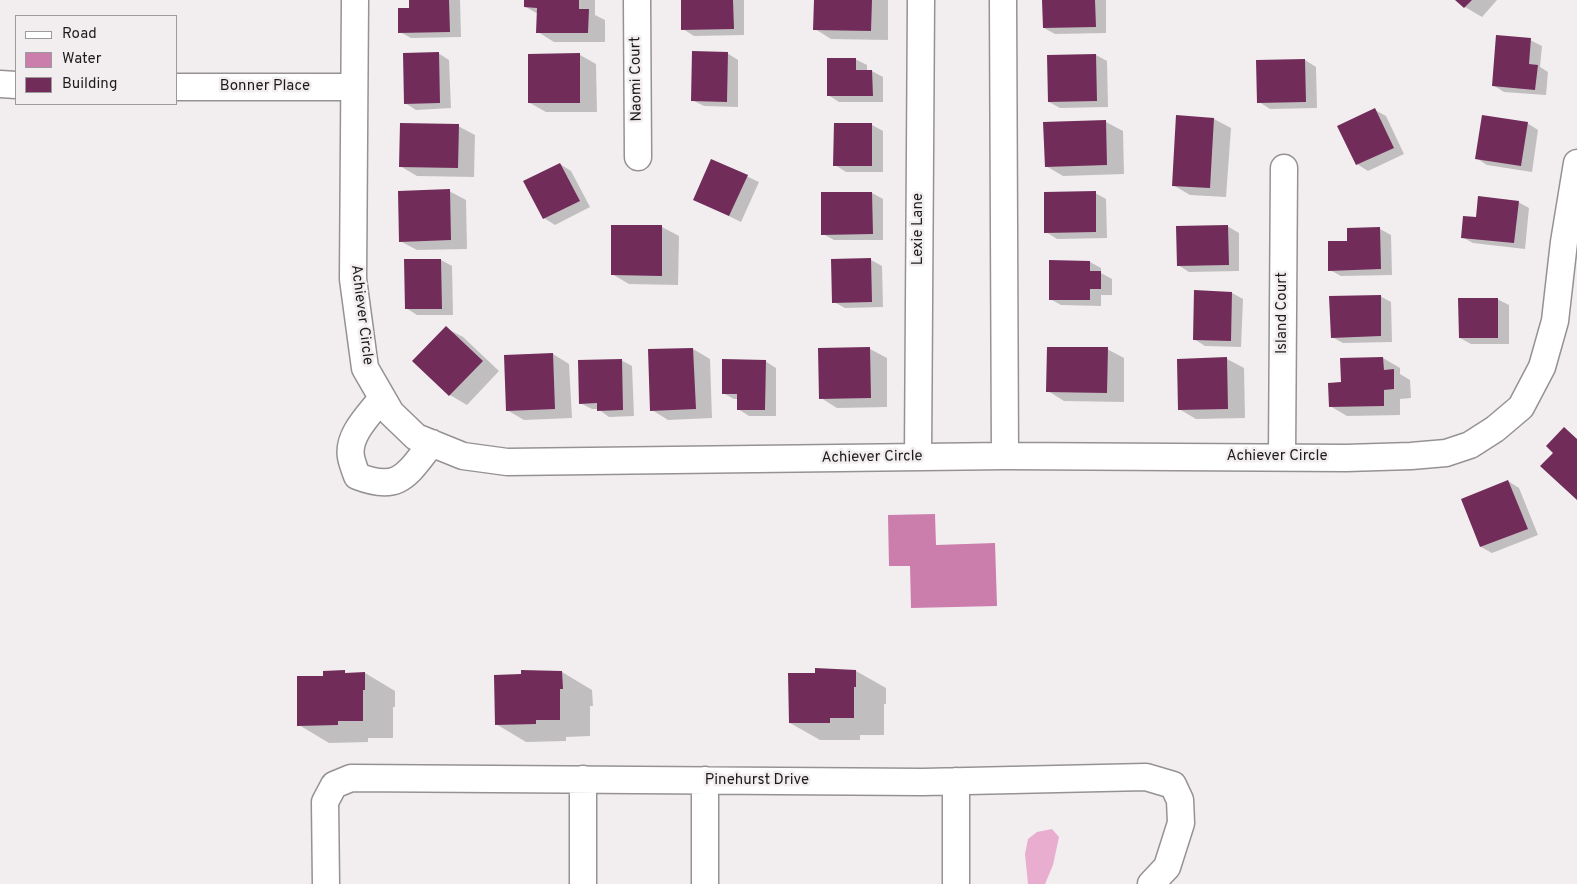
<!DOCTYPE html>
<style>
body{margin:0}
#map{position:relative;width:1577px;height:884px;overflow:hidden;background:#f2eef0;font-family:Overpass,sans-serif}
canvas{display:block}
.legend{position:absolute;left:15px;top:15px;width:162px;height:90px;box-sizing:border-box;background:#f2eef0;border:1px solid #9d9a9b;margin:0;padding:6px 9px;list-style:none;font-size:15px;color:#1d1b1c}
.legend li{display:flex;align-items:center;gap:10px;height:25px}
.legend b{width:25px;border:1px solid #9d9a9b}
</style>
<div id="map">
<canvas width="1577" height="884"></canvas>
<ul class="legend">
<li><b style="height:6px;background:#fff"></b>Road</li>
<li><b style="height:14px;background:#cb7dac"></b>Water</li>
<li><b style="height:14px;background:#712c59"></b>Building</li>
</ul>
</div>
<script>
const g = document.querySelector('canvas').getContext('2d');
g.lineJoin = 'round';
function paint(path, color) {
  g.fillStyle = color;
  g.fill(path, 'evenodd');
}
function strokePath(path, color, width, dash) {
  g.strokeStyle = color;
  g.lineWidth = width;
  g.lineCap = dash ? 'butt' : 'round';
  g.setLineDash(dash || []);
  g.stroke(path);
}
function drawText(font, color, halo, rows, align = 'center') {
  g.font = font + ' Overpass,sans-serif';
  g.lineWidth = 5;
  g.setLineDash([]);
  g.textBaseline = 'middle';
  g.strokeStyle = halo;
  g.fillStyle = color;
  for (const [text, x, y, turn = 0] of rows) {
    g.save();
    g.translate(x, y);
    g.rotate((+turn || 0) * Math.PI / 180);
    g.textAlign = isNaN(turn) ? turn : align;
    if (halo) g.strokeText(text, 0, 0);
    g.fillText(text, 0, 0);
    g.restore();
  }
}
paint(new Path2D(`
 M1052,829L1059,837L1053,865L1045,884H1028L1025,854L1028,839L1037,832Z`), '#e8adcf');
paint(new Path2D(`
 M935,514L936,545L995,543L997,606L911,608L910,566H889L888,515Z`), '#cb7dac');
paint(new Path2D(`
 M410,0H460L461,37L411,38L400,32L410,9Z
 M526,0H595V15L605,20V42H554L538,32V14L526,7Z
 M682,0H744V35L694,36L683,29Z
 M815,0H888V40L831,39L815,29Z
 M1050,0H1106V33L1055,34L1044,28Z
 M1457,0H1497L1482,17L1465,7Z
 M1530,40L1542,46L1540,67L1548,72L1546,95L1504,92L1493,85Z
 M438,53L449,60L451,108L416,110L405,103Z
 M727,53L738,60V107L704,106L692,100Z
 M580,55L596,64L597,112H546L530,103Z
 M1096,55L1107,61L1108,107L1060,108L1049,102Z
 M855,59L867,65V71H872L883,77V102H839L828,95Z
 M1305,60L1316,67L1317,108L1270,109L1259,102Z
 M1375,110L1386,116L1404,154L1368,171L1357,164Z
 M1177,117L1214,119L1231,128L1226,197L1190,195L1173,185Z
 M1106,122L1123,131L1124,174L1063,176L1046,166Z
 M1527,123L1538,130L1532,172L1487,165L1476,158Z
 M872,125L883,131V172H846L835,165Z
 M458,126L475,135L474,177L417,176L400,166Z
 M712,160L759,182L741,222L694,199Z
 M560,164L571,171L590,207L555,225L544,218Z
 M449,191L466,200L467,249L417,250L400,241Z
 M872,193L883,199V240H834L823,234Z
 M1095,193L1106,199L1107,238L1057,239L1046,232Z
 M1518,202L1529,208L1525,249L1473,243L1462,237Z
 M1227,226L1239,233V271L1189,272L1178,265Z
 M662,227L679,236L678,285L629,284L612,274Z
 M1380,229L1391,235L1392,275L1341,276L1330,270Z
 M441,260L452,266L453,315H417L406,308Z
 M871,260L882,266L883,307L845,308L834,302Z
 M1090,262L1101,268V273L1112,279V295H1101V306L1061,305L1050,299Z
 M1232,293L1243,299L1241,347L1205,346L1194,339Z
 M1380,296L1391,302L1392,342L1343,343L1332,337Z
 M1497,299L1509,305V344H1471L1460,338Z
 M446,328L463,337L499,371L467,405L450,395L414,361Z
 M693,349L710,359L712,418L668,420L652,410Z
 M870,349L887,358V407L837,408L821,398Z
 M1107,349L1124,358V402L1064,401L1048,391Z
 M553,354L569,364L572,418L524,420L507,410Z
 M1383,358L1400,368V374L1410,380L1411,398L1400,399V415L1347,416L1330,406L1342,383Z
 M1227,359L1244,368L1245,418L1196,419L1179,409V360Z
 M621,360L632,366L634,416L609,417L598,409H592L580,403Z
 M765,361L776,368V416H749L738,409V399H734L723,393Z
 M1508,481L1519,488L1538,535L1492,553L1481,547L1462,500Z
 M816,669L856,671L886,688V704H884V735H860V740H820L790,723L816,675Z
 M344,672L348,674L365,673L395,691V707H393V738H368V742L329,743L299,725L324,677Z
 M562,672L592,690L593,706H590V736L566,737V741L526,742L496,724L522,676Z`), '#0003');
paint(new Path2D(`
 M409,0H449L450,32L398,33V8H409Z
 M524,0H579V9H589L588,33H536L537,8L524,7Z
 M681,0H733L734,29L681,30Z
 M814,0H872L871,31L813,30Z
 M1042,0H1095L1096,27L1043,28Z
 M1455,0H1472L1464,8Z
 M1496,35L1531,38L1529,64L1538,65L1535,90L1492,86Z
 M692,51L728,52L727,102L691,101Z
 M439,52L440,103L404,104L403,53Z
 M580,53V103H528V54Z
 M1096,54L1097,101L1048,102L1047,55Z
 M827,58H856V70H872L873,96H827Z
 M1305,59L1306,102L1257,103L1256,60Z
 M1375,108L1394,148L1356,165L1337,126Z
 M1176,115L1214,118L1210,188L1172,186Z
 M1482,115L1528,122L1521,166L1475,159Z
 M1106,120L1107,165L1045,167L1043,122Z
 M400,123L459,124L458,168L399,167Z
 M834,123H872V166H833Z
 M711,159L748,175L729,216L693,200Z
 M560,163L580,201L543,219L523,181Z
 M450,189L451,240L399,242L398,191Z
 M1096,191V232L1044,233V192Z
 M821,192H872L873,234L821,235Z
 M1478,196L1519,201L1514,243L1461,238L1463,216L1476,217Z
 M611,225H662V276L611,275Z
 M1228,225L1229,265L1177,266L1176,226Z
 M1380,227L1381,269L1328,271V241H1347V228Z
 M871,258L872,302L832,303L831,259Z
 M404,259H441L442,309H405Z
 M1049,260L1090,261V271H1101V289H1090V300H1049Z
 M1194,290L1232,292L1231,341L1193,340Z
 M1381,295V336L1331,338L1329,296Z
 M1458,298H1498V338H1459Z
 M446,326L483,361L449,396L412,361Z
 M870,347L871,398L819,399L818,348Z
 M1047,347H1108L1107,393L1046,392Z
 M693,348L696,409L650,411L648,349Z
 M553,353L555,409L506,411L504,355Z
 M1227,357L1228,409L1178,410L1177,359Z
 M1383,357L1384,370L1394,369V389L1384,390V406L1329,407L1328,383L1341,382L1340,358Z
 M622,359L623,410L597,411V403L579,404L578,360Z
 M722,359L766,360L765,410H737V394H722Z
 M1564,427L1577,439V500L1540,466L1553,453L1546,446Z
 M1508,480L1528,529L1480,547L1461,499Z
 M815,668L856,670V687H854V718H830V723H789L788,673H815Z
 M345,670V673L365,672V690H363V721H338V725L297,726V676H323V671Z
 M521,670L562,671L563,689H560V720H536V724L495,725L494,675L521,674Z`), '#712c59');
const minor = new Path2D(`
 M355,0L353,279L365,368L391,413L416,437L463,456L507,462L1005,456L1346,458L1411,456L1446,453L1470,445L1495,429L1521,407L1542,367L1555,321L1564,242L1577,163
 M637,0L638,157
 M1003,0L1005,456
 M0,84L16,85
 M176,87H354
 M382,398C370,414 347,435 351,457C352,463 355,470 357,476C400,493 407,474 432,443
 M918,457L921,0
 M1282,457L1284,168
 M583,779V884
 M326,884L325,802L334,785L351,778L923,782L1146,777L1173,785L1180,800L1181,823L1167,867L1151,884
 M705,884V780
 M956,884V781`);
strokePath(minor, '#969294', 29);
strokePath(minor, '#fff', 26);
drawText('15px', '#1d1b1c', '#f2eef0', [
 ["Naomi Court",637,79,-91],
 ["Bonner Place",265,87],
 ["Lexie Lane",919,229,-90],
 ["Island Court",1283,313,-90],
 ["Achiever Circle",361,315,83],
 ["Achiever Circle",1277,457],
 ["Achiever Circle",872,458,-1],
 ["Pinehurst Drive",757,781]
]);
</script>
